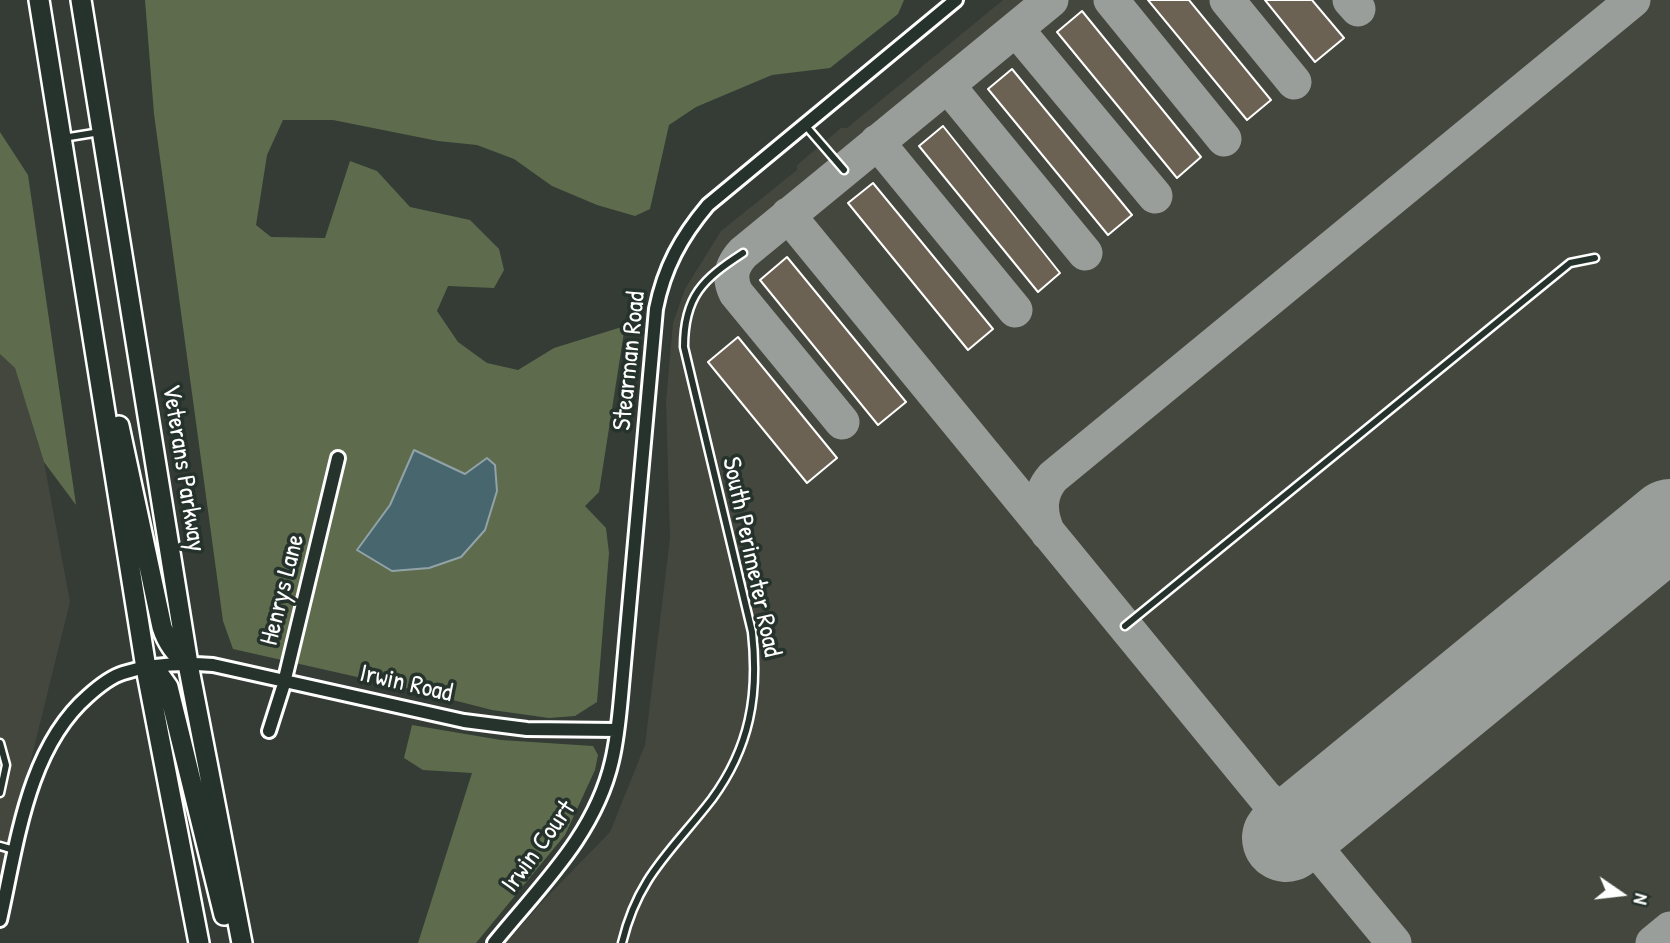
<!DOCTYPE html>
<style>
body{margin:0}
#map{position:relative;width:1670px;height:943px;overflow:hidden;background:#343c35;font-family:"Patrick Hand",sans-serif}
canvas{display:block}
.north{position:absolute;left:1586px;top:859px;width:70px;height:70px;-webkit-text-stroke:5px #26332d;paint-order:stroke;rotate:104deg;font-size:19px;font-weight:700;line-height:28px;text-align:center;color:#fff}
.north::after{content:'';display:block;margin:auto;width:24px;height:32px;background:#fff;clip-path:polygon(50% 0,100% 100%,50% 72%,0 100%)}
</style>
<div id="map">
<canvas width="1670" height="943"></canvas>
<div class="north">N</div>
</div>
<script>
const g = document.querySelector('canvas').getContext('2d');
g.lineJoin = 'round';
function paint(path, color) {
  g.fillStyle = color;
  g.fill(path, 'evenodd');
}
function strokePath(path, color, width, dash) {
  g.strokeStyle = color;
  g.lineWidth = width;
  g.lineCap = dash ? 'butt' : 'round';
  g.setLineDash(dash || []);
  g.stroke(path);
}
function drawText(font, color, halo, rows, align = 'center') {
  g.font = font + ' "Patrick Hand",sans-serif';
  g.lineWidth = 7;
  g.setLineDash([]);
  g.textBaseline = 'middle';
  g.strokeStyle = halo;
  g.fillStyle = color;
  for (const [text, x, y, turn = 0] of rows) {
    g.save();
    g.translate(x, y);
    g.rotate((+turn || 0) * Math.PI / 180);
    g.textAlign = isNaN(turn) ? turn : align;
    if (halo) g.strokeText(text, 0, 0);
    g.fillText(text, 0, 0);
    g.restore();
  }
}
paint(new Path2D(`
 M1003,0H1670V943H506L544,900L610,832L645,745L670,538L666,401L673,323L685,289L721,231L797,170V165L841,128H847Z
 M0,354L15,368L44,462L70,602L0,885Z`), '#44473e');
paint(new Path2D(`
 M145,0H904L898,14L830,68L772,75L696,107L669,125L650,209L635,216L597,205L552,186L514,159L477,145L438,141L333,120H283L267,155L256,225L271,237L325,238L350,161L377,171L410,207L470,220L499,249L504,270L494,288L448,286L437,311L458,342L487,363L518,370L554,348L625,326L599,492L585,506L606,528L609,553L597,702L575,716L549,718L492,710L406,688L233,649L223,621L154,114Z
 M0,132L28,175L76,505L44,462L15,368L0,354Z
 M412,725L501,740L593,746L598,755L595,770L565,835L476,943H418L472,773L423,770L404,758Z`), '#5e6c4d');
const water = new Path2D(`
 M414,450L465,474L487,458L495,465L497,491L485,530L461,557L429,568L392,571L357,550L390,505Z`);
paint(water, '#48666e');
strokePath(water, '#91a3a8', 2);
strokePath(new Path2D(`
 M1111,0L1224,139
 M1227,0L1294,82
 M1350,0L1358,9
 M1016,29L1155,196
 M948,86L1085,253
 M877,142L1015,310
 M788,215L1265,797L1299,828L1394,943
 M842,422L736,293C728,277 732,265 743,253L1051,0
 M1048,533C1039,513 1038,494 1053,477L1633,0
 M1653,943L1670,929`), '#9a9e9a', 35);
strokePath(new Path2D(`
 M1286,838L1670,523`), '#9a9e9a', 88);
const building = new Path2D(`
 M1148,0H1189L1271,100L1247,120Z
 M1265,0H1312L1344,38L1315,62Z
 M1082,11L1201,157L1177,178L1057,32Z
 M1012,69L1132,215L1108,235L988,89Z
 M943,126L1060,273L1038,292L919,146Z
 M873,183L993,329L968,350L848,203Z
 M787,257L906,402L878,425L760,280Z
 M738,337L837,458L807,483L708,362Z`);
paint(building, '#6b6254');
strokePath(building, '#fff', 2);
const service = new Path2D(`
 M805,125L844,170
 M63,138L100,132
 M1125,626L1570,263L1595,258
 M0,743L6,765L0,793
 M0,846L14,850
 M622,943C638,876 672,851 712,799C750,747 759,695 752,632L684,347C684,296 703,279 743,253`);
const minor = new Path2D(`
 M269,731L283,687L338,458
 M0,920C17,845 27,749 88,696C98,687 110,677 123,673C151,664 184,663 213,665L464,721L527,729L617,730
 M494,943C540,886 595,835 612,761C617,740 619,719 621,697L656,309C664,268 681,237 708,205L956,0`);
const trunk = new Path2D(`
 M39,0L146,668L199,943
 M81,0L188,664L242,943
 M119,426L162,627C167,643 175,653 188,664
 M146,668L158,673L168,687L224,915`);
strokePath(service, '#fff', 11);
strokePath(minor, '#fff', 18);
strokePath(trunk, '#fff', 24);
strokePath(service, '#26332d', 6);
strokePath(minor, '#26332d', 12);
strokePath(trunk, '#26332d', 19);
drawText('26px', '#fff', '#26332d', [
 ["Stearman Road",630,361,-84],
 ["Veterans Parkway",183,468,81],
 ["South Perimeter Road",751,557,78],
 ["Henrys Lane",283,590,-76],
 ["Irwin Road",406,684,13],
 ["Irwin Court",539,847,-54]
]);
</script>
